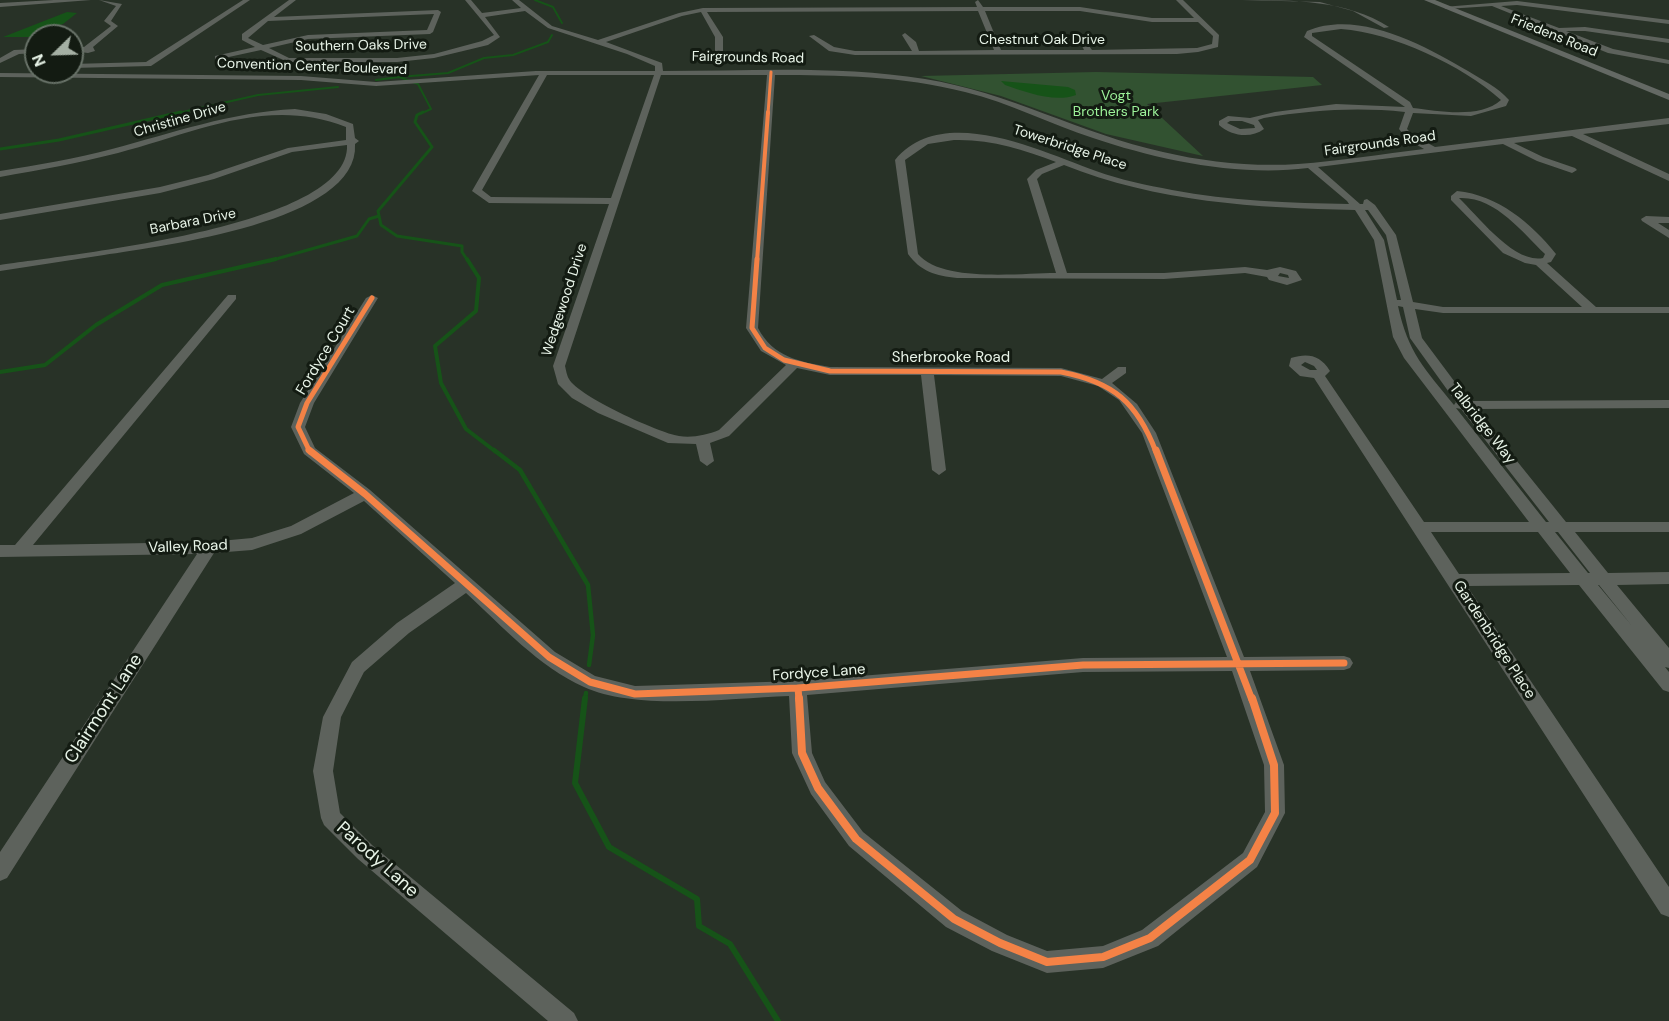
<!DOCTYPE html>
<style>
body{margin:0}
#map{position:relative;width:1669px;height:1021px;overflow:hidden;background:#283227;font-family:"DM Sans",sans-serif}
canvas{display:block}
.north{position:absolute;left:24px;top:24px;width:60px;height:60px;box-sizing:border-box;background:#131b12;border:2px solid #687268;border-radius:50%;rotate:247deg;font-size:16px;font-weight:700;line-height:24px;text-align:center;color:#e8f4e8}
.north::after{content:'';display:block;margin:auto;width:21px;height:27px;background:#a5b0a4;clip-path:polygon(50% 0,100% 100%,50% 72%,0 100%)}
</style>
<div id="map">
<canvas width="1669" height="1021"></canvas>
<div class="north">N</div>
</div>
<script>
const g = document.querySelector('canvas').getContext('2d');
g.lineJoin = 'round';
function paint(path, color) {
  g.fillStyle = color;
  g.fill(path, 'evenodd');
}
function strokePath(path, color, width, dash) {
  g.strokeStyle = color;
  g.lineWidth = width;
  g.lineCap = dash ? 'butt' : 'round';
  g.setLineDash(dash || []);
  g.stroke(path);
}
function drawText(font, color, halo, rows, align = 'center') {
  g.font = font + ' "DM Sans",sans-serif';
  g.lineWidth = 6;
  g.setLineDash([]);
  g.textBaseline = 'middle';
  g.strokeStyle = halo;
  g.fillStyle = color;
  for (const [text, x, y, turn = 0] of rows) {
    g.save();
    g.translate(x, y);
    g.rotate((+turn || 0) * Math.PI / 180);
    g.textAlign = isNaN(turn) ? turn : align;
    if (halo) g.strokeText(text, 0, 0);
    g.fillText(text, 0, 0);
    g.restore();
  }
}
paint(new Path2D(`
 M1096,72L1313,77L1322,85L1147,104L1203,156L1106,134L1001,96L921,76Z`), '#325231');
paint(new Path2D(`
 M67,12L77,13L63,24L39,31L36,37H3Z
 M1001,81L1068,87L1075,90L1076,95C1055,103 1025,92 1005,85Z`), '#165318');
strokePath(new Path2D(`
 M535,0L553,7L562,23
 M376,80L399,77
 M174,114L258,95L338,87
 M420,114L431,109L418,84L399,77L448,73L484,58L513,55L548,42L552,35`), '#165318', 2);
strokePath(new Path2D(`
 M423,112L417,115L415,122L432,147L378,211L381,225L397,236L462,246V252L468,261
 M0,149L59,140L181,112
 M269,261L357,236L369,219L379,216`), '#165318', 3);
strokePath(new Path2D(`
 M467,259L479,278L476,311L435,346L441,383L466,429L496,452
 M0,372L45,365L96,325L162,285L276,259`), '#165318', 4);
strokePath(new Path2D(`
 M494,450L520,470L588,585L593,635L589,665
 M585,700L586,693`), '#165318', 4.5);
strokePath(new Path2D(`
 M585,698L575,783L609,847L697,899L699,926L730,944L778,1021`), '#165318', 6);
paint(new Path2D(`
 M54,0H91L0,7V3Z
 M99,0L122,4L111,21L118,26L93,47L95,51L88,53L72,51V47H84L111,26L104,21L116,6Z
 M243,0H250L151,66L72,68V64L146,62Z
 M289,0H296L274,17L438,10L441,12L433,32L430,34L308,39L269,48L289,58H397L434,54L482,41L494,35L465,0H471L482,13L521,8L512,0H519L552,26L598,40L679,13L703,8L977,7L975,2L978,0L983,7H1080L1152,18H1194L1176,0H1183L1219,35L1218,47L1198,52L1177,54L855,55L829,51L809,36L814,35L834,47L855,51H912L902,35L905,33L916,42L919,51L994,50L978,11L707,12L723,37V52L719,54L715,52V37L701,12L682,16L606,42L662,63L663,71C750,71 838,65 925,79C1008,92 1081,134 1163,152C1205,162 1254,167 1298,164C1340,161 1382,154 1424,149L1407,139L1399,129L1405,112C1357,107 1312,110 1264,118L1258,120L1264,129C1251,139 1231,136 1219,125V121L1228,116L1250,118L1275,112L1336,104L1405,107L1304,37L1307,31C1358,9 1424,45 1468,71C1482,80 1498,87 1509,100L1506,106L1471,116L1413,113L1407,129L1413,135L1435,147L1669,118V124L1583,134L1669,174V181L1572,136L1514,143L1543,157L1575,168L1577,170L1572,173L1537,161L1503,144L1318,167L1360,204H1363L1364,200L1367,199L1375,205L1396,235L1413,302L1443,307H1582L1536,265L1525,263L1503,253L1451,200V196L1457,191C1498,195 1531,223 1556,254L1551,262L1547,263L1596,307H1669V313H1443L1415,309L1422,338L1469,401L1669,400V408L1475,409L1566,522H1669V532H1575L1608,573L1669,572V584L1617,585L1669,648V668L1665,667L1669,672V692L1663,690L1579,585L1467,586L1669,887V917L1661,914L1314,378L1300,376L1289,366L1291,358C1308,353 1320,355 1330,371L1325,376L1424,522H1529L1404,358L1393,337L1374,240L1355,210C1256,208 1156,202 1064,165L1042,174L1037,179L1067,273H1164L1245,267L1267,270L1280,267L1296,271L1302,280L1287,285L1269,280L1267,277L1245,273L1164,279L957,278C936,276 920,271 908,254L895,160C943,102 1042,152 1096,171C1121,180 1146,185 1172,190C1230,201 1290,203 1349,204L1347,201L1308,168C1239,177 1158,160 1093,138C1050,124 1010,103 965,92C902,76 839,75 775,75L758,328C773,357 800,362 830,367L1061,368L1102,379L1118,367H1126V373L1112,383L1137,404L1156,433L1244,657L1344,656L1350,658L1353,663L1350,668L1344,670L1250,671L1284,765L1285,813L1257,867L1158,946L1103,968L1047,973L992,951L946,927L849,846L811,794L792,753L789,696C731,698 636,711 584,687C539,667 502,626 466,593L409,633L364,672L341,717L333,771L340,813L372,845L574,1013L578,1021H548L358,859L324,825L321,818L313,771L323,717L352,662L397,623L455,583L364,501L301,534L252,550L214,553L7,878L0,881V852L197,554L0,557V545H15L228,295H236V299L33,545L209,542L252,538L291,526L354,493L304,454L291,427L300,403L366,298L372,295L378,298L314,403L305,427L315,448L370,490L555,652L595,676L635,686L798,681L1083,658L1227,657L1142,433L1119,400L1098,386L1061,376L934,375L946,470L939,475L932,470L921,375H830L797,368L729,436L710,443L714,461L707,466L700,461L696,444L668,443L598,413L572,398L558,384L553,366L609,204L489,203L472,191L539,75L376,86L301,80L0,77V73L301,76L376,82L536,71H655V66L627,54L548,28L525,11L485,17L500,37L488,45L434,58L397,62H288L261,50L215,60V56L255,47L242,40V34ZM985,11H1080L1152,22H1198L1213,36L1212,44L1197,48L1092,50L1079,32L1076,34L1084,50H1001ZM434,14L427,30L308,35L263,45L248,38L268,21ZM1341,29C1393,33 1462,65 1501,100C1480,119 1438,111 1413,108L1410,102L1312,36V33ZM547,75H654L611,198L491,197L482,190ZM661,75H767L746,328L761,351L786,365L719,430C707,435 692,438 679,436C659,433 578,396 569,379C567,376 566,370 565,366ZM1230,121H1242L1254,125L1255,128L1240,129L1227,123ZM954,140C991,139 1022,149 1056,162L1036,170L1027,179L1056,273C1021,273 942,283 918,254L905,160L928,144ZM1459,198C1495,196 1522,232 1545,254L1543,258C1514,264 1478,216 1459,198ZM1365,210H1368L1386,235L1401,300H1397L1384,240ZM1280,273L1288,275L1289,278L1278,276ZM1398,306L1403,307L1410,338L1456,402L1454,405C1425,369 1408,353 1398,306ZM1305,362L1314,366L1317,370H1310L1301,365ZM1456,408L1461,409L1549,522H1546ZM1431,532H1538L1570,573L1459,574ZM1555,532H1558L1590,573H1588ZM1598,585H1599L1632,626ZM1232,671L1264,765L1265,812L1243,853L1142,930L1103,946L1047,951L1007,935L962,911L863,832L825,782L812,753L807,695L1083,672Z
 M1242,0C1293,0 1347,0 1389,27L1384,28L1353,11L1320,2Z
 M1517,1L1669,20V24L1517,5L1501,6L1559,28L1585,27L1669,39V43L1585,31H1566L1613,49L1669,60V64L1608,53L1492,6L1446,9L1443,7Z
 M36,49V53L19,54L0,63V58L14,50Z
 M295,109L326,114L353,124L355,138L359,141L355,144C360,222 161,246 104,255C69,260 35,266 0,271V265C63,255 351,228 347,145L292,152L214,179L160,193L0,220V214L160,187L208,175L288,148L346,140V127C267,96 195,133 118,153C79,163 39,170 0,177V171C37,165 75,159 112,149C173,133 231,112 295,109Z
 M1646,216L1669,217V223H1658L1669,230V238L1642,221L1641,219Z`), '#5d625c');
paint(new Path2D(`
 M1424,0H1435L1669,94V100Z`), '#646964');
strokePath(new Path2D(`
 M768,114L771,72`), '#f48246', 3);
strokePath(new Path2D(`
 M757,261L768,112`), '#f48246', 4);
strokePath(new Path2D(`
 M757,259L752,328L765,348L784,360L830,371L1061,372C1113,382 1137,402 1156,452
 M310,452L298,427L307,403L372,298`), '#f48246', 5);
strokePath(new Path2D(`
 M309,450L365,494L549,657L590,682L635,694L798,688L1083,665L1344,663
 M1156,450L1252,700
 M798,688L799,700`), '#f48246', 7);
strokePath(new Path2D(`
 M799,698L802,753L818,788L856,839L954,919L1000,943L1047,962L1103,957L1150,938L1250,860L1275,813L1274,765L1252,698`), '#f48246', 8);
drawText('14px', '#e8f4e8', '#131b12', [
 ["Friedens Road",1554,36,22],
 ["Chestnut Oak Drive",1042,40],
 ["Southern Oaks Drive",361,46,-1],
 ["Fairgrounds Road",748,58,1],
 ["Convention Center Boulevard",312,67,2],
 ["Christine Drive",180,120,-16],
 ["Fairgrounds Road",1380,144,-8],
 ["Towerbridge Place",1070,148,18],
 ["Barbara Drive",193,222,-11],
 ["Wedgewood Drive",565,300,-72]
]);
drawText('14px', '#9df39a', '#131b12', [
 ["Vogt",1116,96],
 ["Brothers Park",1116,112]
]);
drawText('15px', '#e8f4e8', '#131b12', [
 ["Fordyce Court",326,351,-59],
 ["Sherbrooke Road",951,358],
 ["Talbridge Way",1482,424,52],
 ["Valley Road",188,547,-2],
 ["Gardenbridge Place",1494,640,57],
 ["Fordyce Lane",819,673,-4]
]);
drawText('18px', '#e8f4e8', '#131b12', [
 ["Clairmont Lane",104,709,-57],
 ["Parody Lane",377,860,42]
]);
</script>
